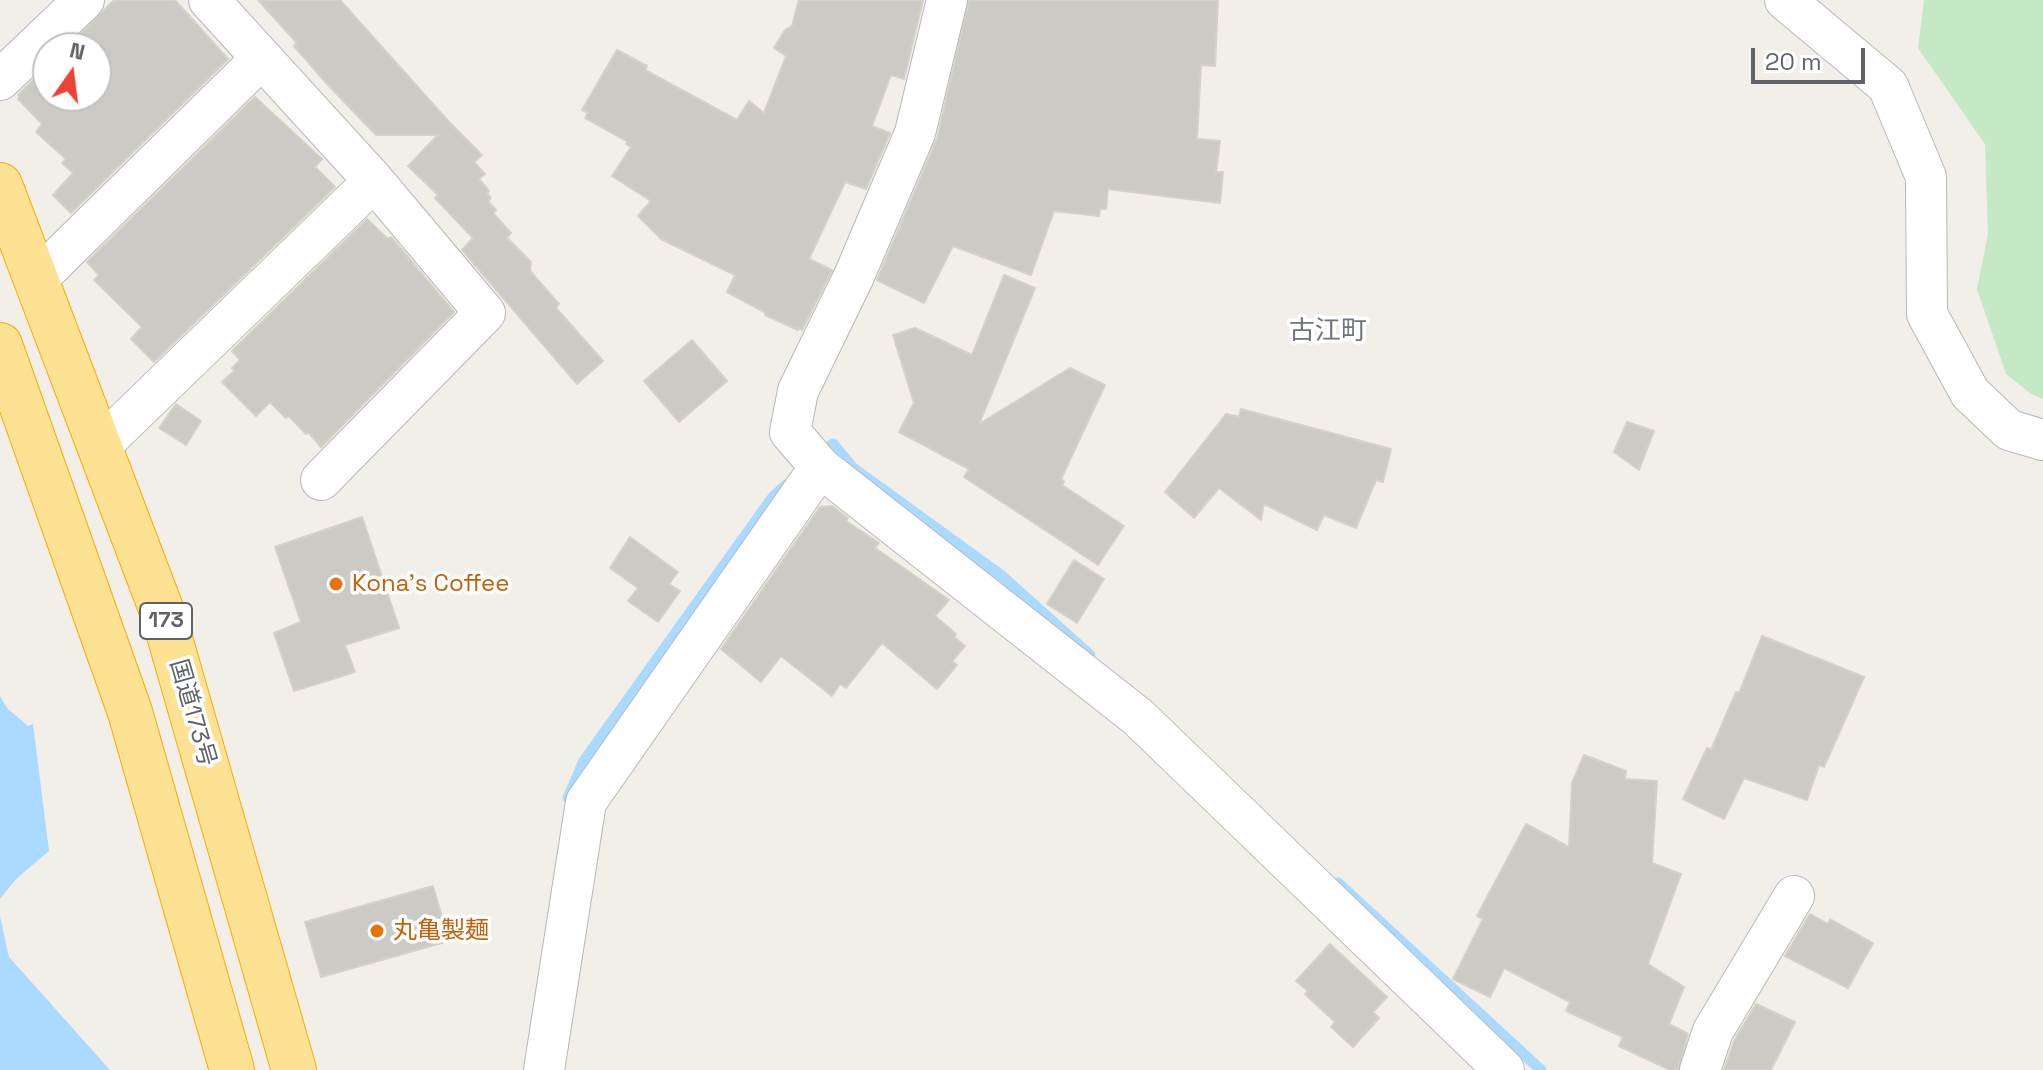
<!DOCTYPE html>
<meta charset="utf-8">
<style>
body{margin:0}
#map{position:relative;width:2043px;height:1070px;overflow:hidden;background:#f1efe8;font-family:"Space Grotesk",sans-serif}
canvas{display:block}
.north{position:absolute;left:32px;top:32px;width:80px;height:80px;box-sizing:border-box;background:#fff;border:2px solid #bfc1c3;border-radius:50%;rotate:14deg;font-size:22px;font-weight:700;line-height:32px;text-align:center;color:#5f6368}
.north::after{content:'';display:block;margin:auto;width:28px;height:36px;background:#ea4335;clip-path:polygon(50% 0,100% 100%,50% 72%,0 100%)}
.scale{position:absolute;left:1751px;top:48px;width:114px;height:36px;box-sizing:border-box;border:4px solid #5f6368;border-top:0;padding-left:10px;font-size:24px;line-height:28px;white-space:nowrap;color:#5f6368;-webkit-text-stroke:6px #fff;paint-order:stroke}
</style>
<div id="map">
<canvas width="2043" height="1070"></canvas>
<div class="north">N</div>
<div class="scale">20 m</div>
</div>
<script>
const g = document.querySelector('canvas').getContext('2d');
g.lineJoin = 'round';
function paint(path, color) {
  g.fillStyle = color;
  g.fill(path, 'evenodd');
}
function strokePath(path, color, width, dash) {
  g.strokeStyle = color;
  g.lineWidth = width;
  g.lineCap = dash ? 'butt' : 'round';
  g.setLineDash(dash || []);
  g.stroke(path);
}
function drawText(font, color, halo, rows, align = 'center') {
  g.font = font + ' "Space Grotesk","Noto Sans JP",sans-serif';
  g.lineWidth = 7;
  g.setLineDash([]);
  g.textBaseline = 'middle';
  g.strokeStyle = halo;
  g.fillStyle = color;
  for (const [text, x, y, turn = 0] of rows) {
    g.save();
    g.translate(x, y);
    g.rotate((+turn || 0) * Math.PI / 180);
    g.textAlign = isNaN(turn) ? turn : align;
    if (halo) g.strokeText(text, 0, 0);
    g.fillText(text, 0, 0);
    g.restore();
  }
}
paint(new Path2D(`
 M1924,0H2043V399L2030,393L2006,374L1977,289L1988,234L1985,144L1918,48Z`), '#c5e8c5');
paint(new Path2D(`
 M0,696L7,708L28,726L33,724L49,851L16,879L0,899Z
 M0,916L9,957L110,1070H0Z`), '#aadaff');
strokePath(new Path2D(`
 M820,455L833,444L853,468L1002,576L1090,655
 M568,798L584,761L773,497L786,485
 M1338,883L1541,1070`), '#aadaff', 11);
const building = new Path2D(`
 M114,0H175L228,59L71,213L53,195L73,173L62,163L66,159L36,132L42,124L18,99L20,97L18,95L48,66V96H96V48H67Z
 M258,0H340L450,123L482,155L474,162L485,174L479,179L489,191L487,193L491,198L488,201L496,210L493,213L511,233L507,238L531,262L530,271L559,304L556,308L603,361L577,384L462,250L473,238L435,198L438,195L408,166L438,135H376L328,85L294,46L297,43Z
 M799,0H923L904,79L891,75L872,126L890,133L866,189L845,182L809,259L832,270L802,330L799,328L798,330L765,315L766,313L727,292L735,275L661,239L638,216L651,201L612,176L631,147L626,144L628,142L585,118L588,113L582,110L617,50L647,66L645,70L737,120L749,101L764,113L786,56L774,48L785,30L792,26Z
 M969,0H1218L1215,66L1201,65L1197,139L1220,141L1216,172H1223L1220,203L1108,189L1106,209H1100L1099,216L1054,211L1031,275L953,246L924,303L877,280L937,139Z
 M255,97L322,159L315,167L335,187L154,362L131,339L142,327L94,280L99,275L87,262Z
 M367,219L388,239L391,237L454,312L321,447L308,432L306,434L289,416L286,418L270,402L256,416L222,382L234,371L232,368L240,360L232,351Z
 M1004,275L1035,288L979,424L1070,368L1105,385L1061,479L1064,482L1062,485L1124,526L1098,565L964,477L969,469L899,432L914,403L893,335L915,328L972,355Z
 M692,340L727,381L679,422L644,381Z
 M176,404L201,421L186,445L159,428Z
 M1241,409L1391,449L1383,482L1376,480L1356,528L1324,515L1317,530L1264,504L1261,520L1219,488L1194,518L1165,492L1226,414L1239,417Z
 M1627,422L1654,431L1639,470L1614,452Z
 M832,506L848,518L846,521L879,543L875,548L949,600L935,616L956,634L954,637L965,646L952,661L957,665L937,689L882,643L846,688L840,684L832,696L781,656L761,682L721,649L820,507Z
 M362,517L399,628L345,645L355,672L294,691L274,633L301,622L275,547Z
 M630,537L678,572L669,584L680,591L658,622L628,601L638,588L610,568Z
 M1074,560L1104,579L1077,623L1047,604Z
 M1762,636L1864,677L1824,767L1819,765L1807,800L1744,778L1724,819L1683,799L1707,748L1711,750L1736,692L1739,693Z
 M1584,755L1626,771L1625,779L1657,781L1652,863L1681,874L1648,964L1684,987L1669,1024L1688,1034L1678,1070H1670L1619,1046L1623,1037L1566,1011L1570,1002L1504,968L1490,997L1453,979L1483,919L1477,916L1526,824L1569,847L1572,783Z
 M433,886L449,941L321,977L305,922Z
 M1810,914L1828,924L1830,919L1873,943L1848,988L1785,956Z
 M1330,944L1387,997L1373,1012L1379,1018L1353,1047L1331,1027L1335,1022L1305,994L1308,991L1296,981Z
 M1756,1004L1795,1022L1771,1070H1724L1734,1041Z`);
paint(building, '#cccac5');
strokePath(building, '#d6d1c6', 2);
const street = new Path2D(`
 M209,0L374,181L485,313L321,480
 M1785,0L1888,86L1926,177L1927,314L1970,393L2009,430L2043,440
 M0,80L84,0
 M37,279L261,59
 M100,446L374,181
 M820,467L790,432L798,391L854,276L915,133L947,0
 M544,1070L586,802L820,467L1138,717L1504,1070
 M1700,1070L1713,1031L1794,896`);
const highway = new Path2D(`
 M0,185L163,614L294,1070
 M0,345L130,712L232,1070`);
strokePath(street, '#b5b8bc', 42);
strokePath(highway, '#f9ab00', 46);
strokePath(street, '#fff', 40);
strokePath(highway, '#fde293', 44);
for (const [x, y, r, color] of [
 [336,584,8,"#e8710a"],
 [377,931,8,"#e8710a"]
]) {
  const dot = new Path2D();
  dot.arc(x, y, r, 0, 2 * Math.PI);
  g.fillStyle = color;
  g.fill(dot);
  strokePath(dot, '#fff', 3);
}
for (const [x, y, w] of [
 [166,621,52]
]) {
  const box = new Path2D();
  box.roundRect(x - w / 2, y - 18, w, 36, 6);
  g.fillStyle = '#fff';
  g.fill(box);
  strokePath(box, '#5f6368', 2);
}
drawText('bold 22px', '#5f6368', null, [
 ["173",166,621]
]);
drawText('24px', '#c56008', '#fff', [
 ["Kona's Coffee",352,584],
 ["丸亀製麺",393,931]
], 'left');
drawText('24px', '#5f6368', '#fff', [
 ["国道173号",192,713,74]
]);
drawText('26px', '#70757a', '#fff', [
 ["古江町",1328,332]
]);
</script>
